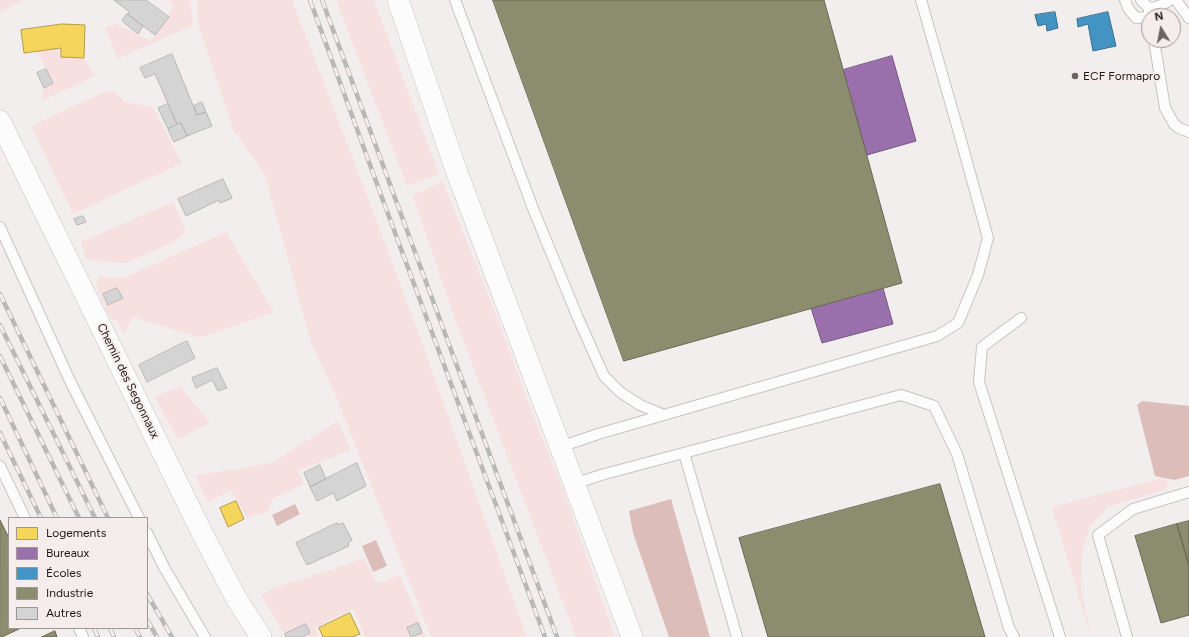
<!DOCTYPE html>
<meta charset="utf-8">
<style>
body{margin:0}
#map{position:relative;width:1189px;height:637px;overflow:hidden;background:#f3eeee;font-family:Figtree,sans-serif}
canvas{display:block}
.legend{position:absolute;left:8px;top:517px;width:140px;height:112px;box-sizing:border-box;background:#f5edec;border:1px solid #9e9897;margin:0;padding:5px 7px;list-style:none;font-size:12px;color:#1b1818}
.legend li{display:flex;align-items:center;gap:8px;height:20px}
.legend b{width:20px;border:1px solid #9e9897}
.north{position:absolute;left:1141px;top:8px;width:40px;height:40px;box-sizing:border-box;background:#f5edec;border:1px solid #9e9897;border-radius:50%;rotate:350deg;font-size:11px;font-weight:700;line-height:16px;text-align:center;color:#1b1818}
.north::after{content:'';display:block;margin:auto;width:14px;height:18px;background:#676363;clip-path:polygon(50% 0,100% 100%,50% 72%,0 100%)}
</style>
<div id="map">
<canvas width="1189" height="637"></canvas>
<ul class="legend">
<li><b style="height:11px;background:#f6d55c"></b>Logements</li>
<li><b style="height:11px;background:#9970ab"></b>Bureaux</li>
<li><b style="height:11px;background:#4393c3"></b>Écoles</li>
<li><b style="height:11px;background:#8c8c6e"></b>Industrie</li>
<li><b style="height:11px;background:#d5d4d4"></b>Autres</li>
</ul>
<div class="north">N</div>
</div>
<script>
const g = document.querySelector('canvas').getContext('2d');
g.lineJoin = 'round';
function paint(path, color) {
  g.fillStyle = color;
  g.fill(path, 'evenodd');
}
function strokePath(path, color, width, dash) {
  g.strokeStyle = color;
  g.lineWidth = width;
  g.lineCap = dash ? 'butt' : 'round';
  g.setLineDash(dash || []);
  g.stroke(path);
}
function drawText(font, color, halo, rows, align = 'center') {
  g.font = font + ' Figtree,sans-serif';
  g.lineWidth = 4;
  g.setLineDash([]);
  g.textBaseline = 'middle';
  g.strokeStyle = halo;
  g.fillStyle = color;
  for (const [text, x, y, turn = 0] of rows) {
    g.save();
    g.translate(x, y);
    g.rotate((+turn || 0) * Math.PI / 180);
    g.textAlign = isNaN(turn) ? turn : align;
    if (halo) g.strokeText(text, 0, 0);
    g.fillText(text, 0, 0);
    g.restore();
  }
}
paint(new Path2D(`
 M0,0H23L0,13Z
 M168,0H190L193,25L118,59L105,27L116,24L151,41L174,5Z
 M197,0H292C338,119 384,238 427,357C461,450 493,544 527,637H431L333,389L311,343L265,175L233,129L198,25Z
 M336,0H374L439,174L407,186Z
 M61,48V57L84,58L95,76L42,101L44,88L53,83L37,51Z
 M114,91L125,102L153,107L182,163L73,214L31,126L104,92Z
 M443,182L497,317L532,412L562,487L615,637H576L455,319L416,205L412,195Z
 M173,202L186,232L174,242L126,263H116L86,259L81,242Z
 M226,232L274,312L200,338L133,317L123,334L117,321L110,319L96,286L100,277H126Z
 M180,386L210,423L177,439L155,397Z
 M338,421L351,450L298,471L304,484L272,499L268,511L247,518L231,491L208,502L195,475L239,469L273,462Z
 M1163,478L1169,482L1165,490L1107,507L1090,527L1082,553L1081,588L1091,637L1052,507Z
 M364,558L377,584L400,575L426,637H365L353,609L315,628L319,637H286L261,595L273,588L328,571Z`), '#f7e1e0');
paint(new Path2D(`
 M1142,401L1189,406V476L1174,480L1155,476L1137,405Z
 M671,499L710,637H669L633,533L629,511Z
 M295,504L300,514L277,526L272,515Z
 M376,540L387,566L373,572L362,546Z`), '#dcbdba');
const homes = new Path2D(`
 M62,24L85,25L84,58L61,57V48L24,53L21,30Z
 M236,501L244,519L228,527L220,508Z
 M350,613L360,634L352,637H323L319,628Z`);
paint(homes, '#f6d55c');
strokePath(homes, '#b49c48', 1);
const offices = new Path2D(`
 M892,56L916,141L867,155L843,70Z
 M883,288L893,324L822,343L811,308Z`);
paint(offices, '#9970ab');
strokePath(offices, '#73567f', 1);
const schools = new Path2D(`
 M1055,12L1058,28L1047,31L1046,24L1038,26L1035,15Z
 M1108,12L1116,46L1093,51L1088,24L1078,27L1077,19Z`);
paint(schools, '#4393c3');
strokePath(schools, '#376e90', 1);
const industry = new Path2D(`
 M493,0H824L902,283L624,361Z
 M940,484L985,637H768L739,538Z
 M0,520L9,538V628H21L2,637H0Z
 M1189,521V566L1177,524Z
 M1177,524L1189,566V615L1161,623L1135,536Z
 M55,631L57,637H42Z`);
paint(industry, '#8c8c6e');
strokePath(industry, '#6a6954', 1);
const building = new Path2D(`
 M114,0H146L169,17L155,35L127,14L129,12Z
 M127,14L143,26L138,34L122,21Z
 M172,54L197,115L206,112L212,126L187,136L181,123L177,124L155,74L145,78L140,68Z
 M46,69L53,83L44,88L37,73Z
 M202,102L206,112L197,115L194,106Z
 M168,104L177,124L168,129L158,108Z
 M181,123L187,136L174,142L168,129Z
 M223,179L232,198L220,203L219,200L186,216L178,199Z
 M83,216L86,222L77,225L74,219Z
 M117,288L123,298L108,305L103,294Z
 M187,341L195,358L147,382L139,365Z
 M217,368L227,388L218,391L212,380L196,388L192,378Z
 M357,463L366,486L337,501L333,493L317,501L310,487Z
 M320,465L326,479L310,487L304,473Z
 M337,523V525L343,523L352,540L348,543L349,546L307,565L296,543Z
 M418,623L422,633L411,637L407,628Z
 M306,624L310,633L302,637H286L285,634Z`);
paint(building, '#d5d4d4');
strokePath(building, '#b8b7b7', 1);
const lane = new Path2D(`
 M455,0L534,211L578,318L604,376L620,392L640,405L664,415
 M1125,0L1128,8L1136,18L1149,17
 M1141,0L1149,8V14
 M1176,0L1189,18
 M1149,8C1157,8 1163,5 1170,0
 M1154,40L1165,108L1174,124L1179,128L1189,132
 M0,227L70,381L139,518
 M1021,318L982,347L979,382L1060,637
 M560,447L598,434L937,336L958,323L978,275L988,238L959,133L921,0
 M684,453L737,637
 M0,466L25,518
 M574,484L601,475L901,395L934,406L957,454L1009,628L1014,637
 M147,533L165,569L205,637
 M79,628L83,637
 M1127,637L1098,535L1133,509L1189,492`);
const street = new Path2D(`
 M398,0L456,170L632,637
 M0,121L203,535L236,598L261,637`);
strokePath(lane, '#c6c3c3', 12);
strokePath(street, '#c6c3c3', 22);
strokePath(lane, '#fdfcfc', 10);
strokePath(street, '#fdfcfc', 21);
const rail = new Path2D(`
 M310,0L381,195L545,637
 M322,0L557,637
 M0,294L108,518
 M0,325L95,518
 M0,356L79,518
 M0,398L57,518
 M0,433L41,518
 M147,594L172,637
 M147,620L157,637
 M94,628L98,637
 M110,628L114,637
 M135,628L140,637`);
strokePath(rail, '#b8b8b8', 4.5);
strokePath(rail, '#f5edec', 3, [9]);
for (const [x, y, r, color] of [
 [1075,76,4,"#676363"]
]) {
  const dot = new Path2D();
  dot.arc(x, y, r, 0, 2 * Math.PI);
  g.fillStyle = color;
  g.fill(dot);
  strokePath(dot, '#f5edec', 1.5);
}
drawText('12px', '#1b1818', '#f5edec', [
 ["ECF Formapro",1083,76]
], 'left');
drawText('12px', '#1b1818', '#f5edec', [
 ["Chemin des Segonnaux",128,381,64]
]);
</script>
